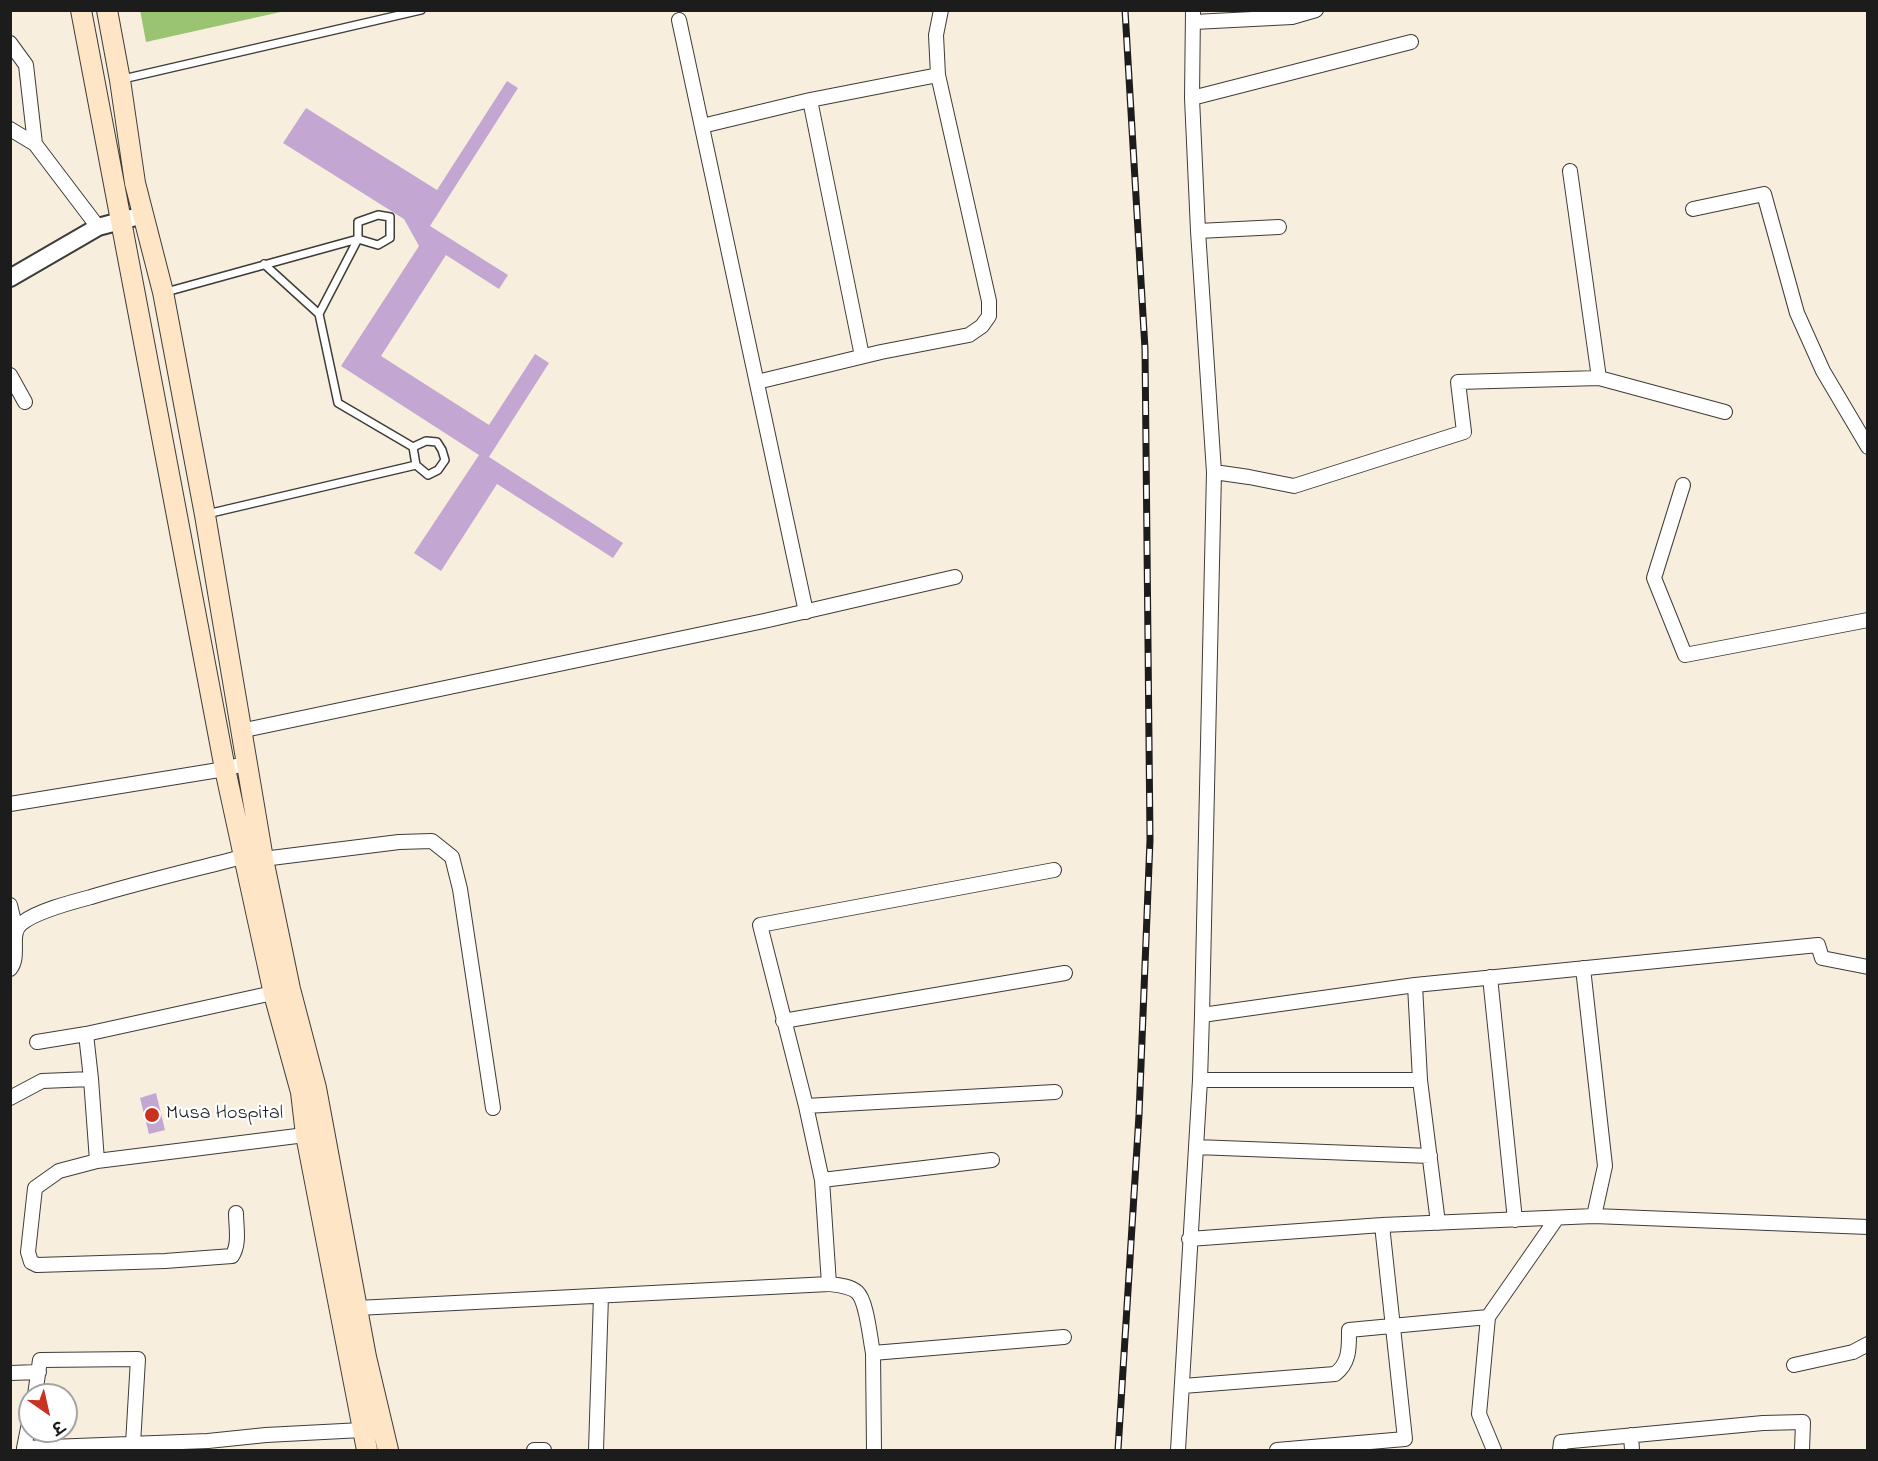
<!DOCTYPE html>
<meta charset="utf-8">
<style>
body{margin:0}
#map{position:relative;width:1878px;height:1461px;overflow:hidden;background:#f8eedd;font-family:"Indie Flower","Playpen Sans Deva",sans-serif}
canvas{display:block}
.frame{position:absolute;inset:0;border:12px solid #1c1c1c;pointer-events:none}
.north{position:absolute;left:18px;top:1383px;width:60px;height:60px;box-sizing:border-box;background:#fff;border:2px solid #a4a4a4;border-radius:50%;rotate:146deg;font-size:16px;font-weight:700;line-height:24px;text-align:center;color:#1c1c1c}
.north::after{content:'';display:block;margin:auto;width:21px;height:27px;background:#c8321e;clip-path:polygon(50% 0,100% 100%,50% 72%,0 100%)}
</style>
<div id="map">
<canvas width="1878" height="1461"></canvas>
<div class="frame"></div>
<div class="north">उ</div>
</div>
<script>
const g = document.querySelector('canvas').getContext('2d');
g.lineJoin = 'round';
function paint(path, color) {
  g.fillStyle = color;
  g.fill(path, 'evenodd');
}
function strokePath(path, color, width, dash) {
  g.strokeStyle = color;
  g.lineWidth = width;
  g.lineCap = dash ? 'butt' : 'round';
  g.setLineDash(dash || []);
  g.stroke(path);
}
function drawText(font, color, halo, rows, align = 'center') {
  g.font = font + ' "Indie Flower",sans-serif';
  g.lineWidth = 4.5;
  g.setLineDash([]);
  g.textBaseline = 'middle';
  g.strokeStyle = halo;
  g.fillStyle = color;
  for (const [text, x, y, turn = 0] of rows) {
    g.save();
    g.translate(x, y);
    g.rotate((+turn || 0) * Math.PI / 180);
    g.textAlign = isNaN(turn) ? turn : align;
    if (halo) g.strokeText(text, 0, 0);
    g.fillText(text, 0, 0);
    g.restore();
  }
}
paint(new Path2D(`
 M140,10H285V11L146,42Z`), '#9ac471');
paint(new Path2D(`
 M507,81L518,88L430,226L508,275L499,289L446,255L381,356L489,425L535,354L549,363L489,457L623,543L613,558L497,484L441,571L414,553L479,455L341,366L419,246L404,219L283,143L306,108L437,190Z
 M156,1093L165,1130L149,1134L140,1098Z`), '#c4a6d2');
const service = new Path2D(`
 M123,79L421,10
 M264,264L319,314L338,403L413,447L416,465L428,475L438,470L445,460L442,450L437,442L426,441L413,447
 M166,292L358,239V222L378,215L390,217V238L378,245L358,239L319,314
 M207,514L416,465`);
const minor = new Path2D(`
 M1193,10L1192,98L1198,231L1214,472L1202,1015L1415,985L1818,945L1822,958L1868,967
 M679,20L806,612
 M1194,22L1292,17L1316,10
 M10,43L26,65L35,144L98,227
 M1192,98L1411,42
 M810,100L862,356
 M702,126L810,100L938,75L936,35L941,10
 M10,129L35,144
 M1570,171L1599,378
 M1693,209L1764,194L1797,313L1823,371L1868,447
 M1198,231L1279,227
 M10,375L25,402
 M757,382L881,352L969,335L982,326L989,316V301L938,75
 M1214,472L1249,477L1294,486L1464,432L1458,382L1599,378L1725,412
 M1683,485L1654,578L1685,655L1868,620
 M240,731L764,621L955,577
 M10,804L225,769L247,763
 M263,859L399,842L432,841L452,857L460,889L493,1108
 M10,905L16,930
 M1583,968L1605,1166L1594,1216
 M10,969C21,956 8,933 22,923C37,911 72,902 91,897C144,881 197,869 250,855
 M1490,977L1515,1220
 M1415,985L1420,1080L1438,1223
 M783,1021L1065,973
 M86,1034L91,1079L97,1161
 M37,1042L86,1034L282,991
 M1200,1080H1420
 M10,1098L42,1081L91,1079
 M806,1106L1055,1092
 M1196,1147L1430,1156
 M822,1180L992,1160
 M236,1213C236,1227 240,1244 232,1256L165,1261L37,1265L31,1262L28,1252L35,1188L59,1171L97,1161L313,1134
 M1189,1239L1382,1225L1594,1216L1868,1227
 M357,1308L829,1284
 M873,1353C870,1339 867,1301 857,1292C850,1286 838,1285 829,1284L822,1180L806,1106L760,925L1054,870
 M1794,1365L1853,1352L1868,1344
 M10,1373L39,1372
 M1183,1386L1335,1374C1350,1363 1349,1347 1349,1330L1488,1317
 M35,1395L40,1360L138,1359L133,1444
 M1631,1435L1632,1450
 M24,1448L30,1418
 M24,1450V1448L208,1441L266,1435L362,1430L372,1427
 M534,1450H544
 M596,1450L601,1296
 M874,1450L873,1353L1064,1337
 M1178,1450L1200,1080L1202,1015
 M1277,1450L1405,1439L1382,1225
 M1494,1450L1479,1414L1488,1317L1557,1218
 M1560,1450L1561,1442L1763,1423L1803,1422L1802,1450`);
const tertiary = new Path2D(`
 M10,278L98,227L143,215`);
const secondary = new Path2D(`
 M81,10L225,769L274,994L301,1092L306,1135L367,1450
 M107,10L120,80L135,183L163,292L205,515L263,859L290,989L316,1088L366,1357L388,1450`);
strokePath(service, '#3d3c39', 10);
strokePath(minor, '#3d3c39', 16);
strokePath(tertiary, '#3d3c39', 20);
strokePath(secondary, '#3d3c39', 22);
strokePath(service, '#fff', 7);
strokePath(minor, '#fff', 14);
strokePath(tertiary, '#fff', 16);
strokePath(secondary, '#fee5c5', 20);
const rail = new Path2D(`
 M1118,1450L1139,1115L1150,840L1145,349L1125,10`);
strokePath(rail, '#1c1c1c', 7);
strokePath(rail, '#fff', 4.5, [14]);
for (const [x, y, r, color] of [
 [152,1115,8,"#c8321e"]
]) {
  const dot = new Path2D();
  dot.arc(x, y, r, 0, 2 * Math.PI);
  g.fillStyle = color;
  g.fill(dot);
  strokePath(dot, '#fff', 2);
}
drawText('20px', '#1c1c1c', '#fff', [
 ["Musa Hospital",166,1115]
], 'left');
</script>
